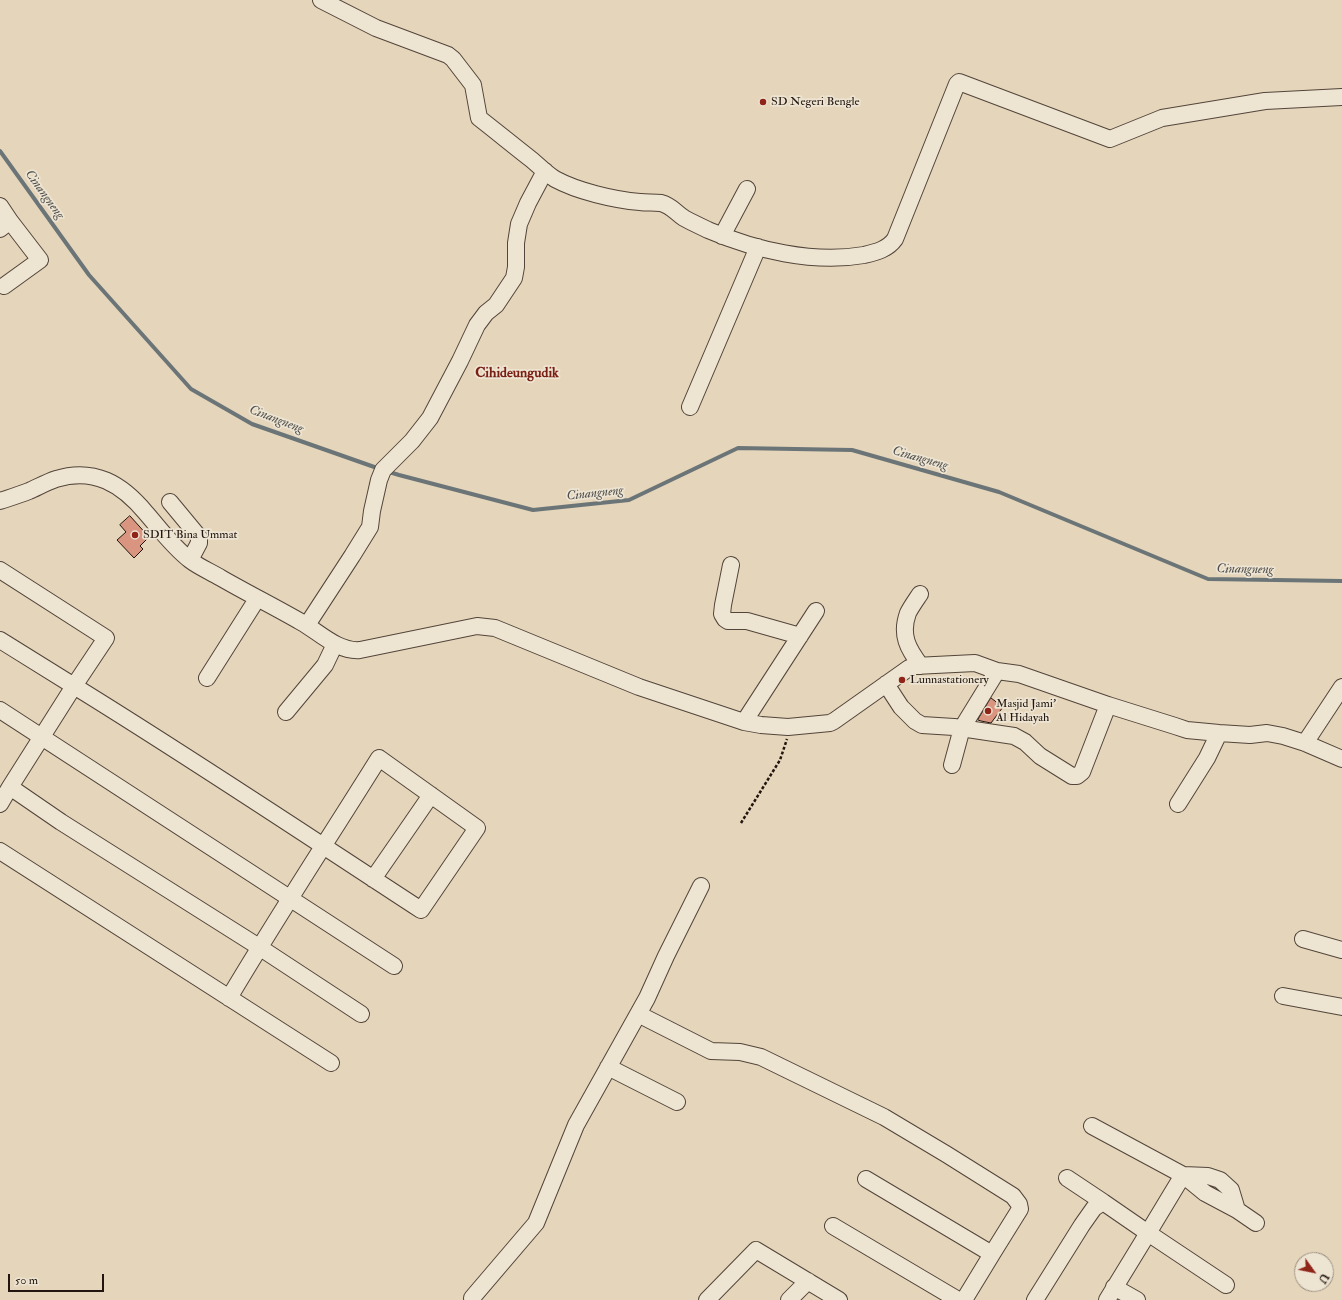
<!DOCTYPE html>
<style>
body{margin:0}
#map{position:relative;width:1342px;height:1300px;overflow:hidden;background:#e5d5ba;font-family:"IM FELL Double Pica",serif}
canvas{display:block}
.north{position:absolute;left:1294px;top:1252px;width:40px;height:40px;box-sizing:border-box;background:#eee4d2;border:1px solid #9c9184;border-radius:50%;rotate:123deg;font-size:11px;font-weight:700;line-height:16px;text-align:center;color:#21150f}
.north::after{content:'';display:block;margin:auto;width:14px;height:18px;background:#8f2418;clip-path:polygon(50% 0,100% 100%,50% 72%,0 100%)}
.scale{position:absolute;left:8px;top:1274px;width:96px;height:18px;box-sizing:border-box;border:2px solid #21150f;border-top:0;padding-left:5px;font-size:12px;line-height:14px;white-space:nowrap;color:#21150f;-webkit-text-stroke:3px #eee4d2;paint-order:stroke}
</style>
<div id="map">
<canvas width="1342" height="1300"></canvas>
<div class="north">U</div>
<div class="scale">50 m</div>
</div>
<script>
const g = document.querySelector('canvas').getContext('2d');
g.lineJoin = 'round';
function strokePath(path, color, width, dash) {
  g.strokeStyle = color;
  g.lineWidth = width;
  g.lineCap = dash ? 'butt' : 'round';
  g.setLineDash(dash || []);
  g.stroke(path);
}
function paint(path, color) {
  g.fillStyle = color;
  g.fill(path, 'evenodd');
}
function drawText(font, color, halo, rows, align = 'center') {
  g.font = font + ' "IM FELL Double Pica",serif';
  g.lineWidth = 3.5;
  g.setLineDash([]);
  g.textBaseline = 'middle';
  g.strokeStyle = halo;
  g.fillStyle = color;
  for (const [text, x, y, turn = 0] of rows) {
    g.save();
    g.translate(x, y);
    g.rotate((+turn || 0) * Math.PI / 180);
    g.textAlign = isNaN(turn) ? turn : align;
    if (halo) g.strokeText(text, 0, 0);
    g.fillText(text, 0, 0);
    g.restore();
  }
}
strokePath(new Path2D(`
 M0,151L89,275L191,389L252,424L380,469
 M386,471L399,475L533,510L629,500L738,448L852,450L999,492L1208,579L1342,581`), '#6b7577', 4);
const building = new Path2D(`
 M130,516L149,537L140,546L143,549L134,558L117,540L126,532L120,525Z
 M991,698L1003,707L991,723L981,721L978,720Z`);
paint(building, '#d9957f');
strokePath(building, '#21150f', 1);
const minor = new Path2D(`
 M321,0L376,28L448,55L453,59L473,85L479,118C497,132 514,146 532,160C539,166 547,174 555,179C577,191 614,200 640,202C647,203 654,202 661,203C672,206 675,212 684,218C691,222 700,226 708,230C755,250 813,264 864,255C877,252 888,249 895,239L957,84L959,82L1110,139L1162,118L1265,101L1342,97
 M0,206L10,221L0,229
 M722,236L747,189
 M4,286L40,260L10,221
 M690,407L758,247
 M0,501C9,498 19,495 29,491C38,487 47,482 56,479C94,467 122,484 146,513C160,529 173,547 190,560C199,567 211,572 221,578C247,593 275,607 301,622C319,632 338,652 360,650L477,626L495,628L639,687L744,722L761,725L788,727L830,723L834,721L909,668L915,666L975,663L997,671L1019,674L1108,705L1175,726L1187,730L1219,733L1250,735L1267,733L1283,736L1305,743L1342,759
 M170,502L199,537V543L190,560
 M731,565L723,605L722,614L725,619L728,621H747L800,636
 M0,570L106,638L74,686L0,640
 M920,594C916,600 911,607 908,613C900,635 908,649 921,666
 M307,625L352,556L370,527L372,511L379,480L383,470L412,441L430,418L460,361L477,325L486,313L496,305L514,278L516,267V243L519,224L528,203L545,171
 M207,678L257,599
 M886,684L901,707L915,721L922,725L954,727L1014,736L1025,742L1040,756L1072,776H1077L1082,772L1108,705
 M0,710L394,966
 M286,712L325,665L335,644
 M744,722L816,611
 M1305,743L1342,687
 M952,765L962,728L997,671
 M0,804L10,787
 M1178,804L1207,758L1219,733
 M0,851L331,1063
 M373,879L431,795
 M1303,939L1342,950
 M1283,996L1342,1007
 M229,998C277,917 329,838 379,758L477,828L421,910C306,835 191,758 74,686L10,787L61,822L259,947L361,1014
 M638,1014L711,1051L740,1052L761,1057L884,1117L946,1154L1013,1196L1019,1204L1020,1209L992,1254
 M608,1067L677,1102
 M1092,1126L1183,1175L1148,1233L1226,1285
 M1183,1175L1205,1193L1237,1210L1256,1223
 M1183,1175L1208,1176L1220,1180L1231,1190L1237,1210
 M1067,1178L1103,1202
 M866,1179L992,1254L964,1300
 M833,1226L958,1300
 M1114,1287L1137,1300
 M472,1298L536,1223L576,1125L647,998L666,956L701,886
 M707,1300L756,1250L839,1300
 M789,1300L808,1281
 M1035,1300L1082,1225L1094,1208L1103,1202L1148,1233L1107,1300`);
strokePath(minor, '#52453a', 18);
strokePath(new Path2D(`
 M741,823L780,760L787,739`), '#21150f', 2.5, [3, 2]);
strokePath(minor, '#eee4d2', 16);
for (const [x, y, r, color] of [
 [763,102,4,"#8f2418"],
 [135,535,4,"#8f2418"],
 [902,680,4,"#8f2418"],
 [988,711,4,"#8f2418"]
]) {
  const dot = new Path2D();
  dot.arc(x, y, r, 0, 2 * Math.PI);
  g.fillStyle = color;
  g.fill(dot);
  strokePath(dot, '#eee4d2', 1.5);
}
drawText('12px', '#21150f', '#eee4d2', [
 ["SD Negeri Bengle",771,102],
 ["SDIT Bina Ummat",143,535],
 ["Lunnastationery",910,680],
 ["Masjid Jami'",996,704],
 ["Al Hidayah",996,718]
], 'left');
drawText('italic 13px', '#4c4d4c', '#eee4d2', [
 ["Cinangneng",44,195,54],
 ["Cinangneng",276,420,21],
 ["Cinangneng",920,459,16],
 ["Cinangneng",595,494,-6],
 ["Cinangneng",1245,570,1]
]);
drawText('bold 14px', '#7a1f14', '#eee4d2', [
 ["Cihideungudik",517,374]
]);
</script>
